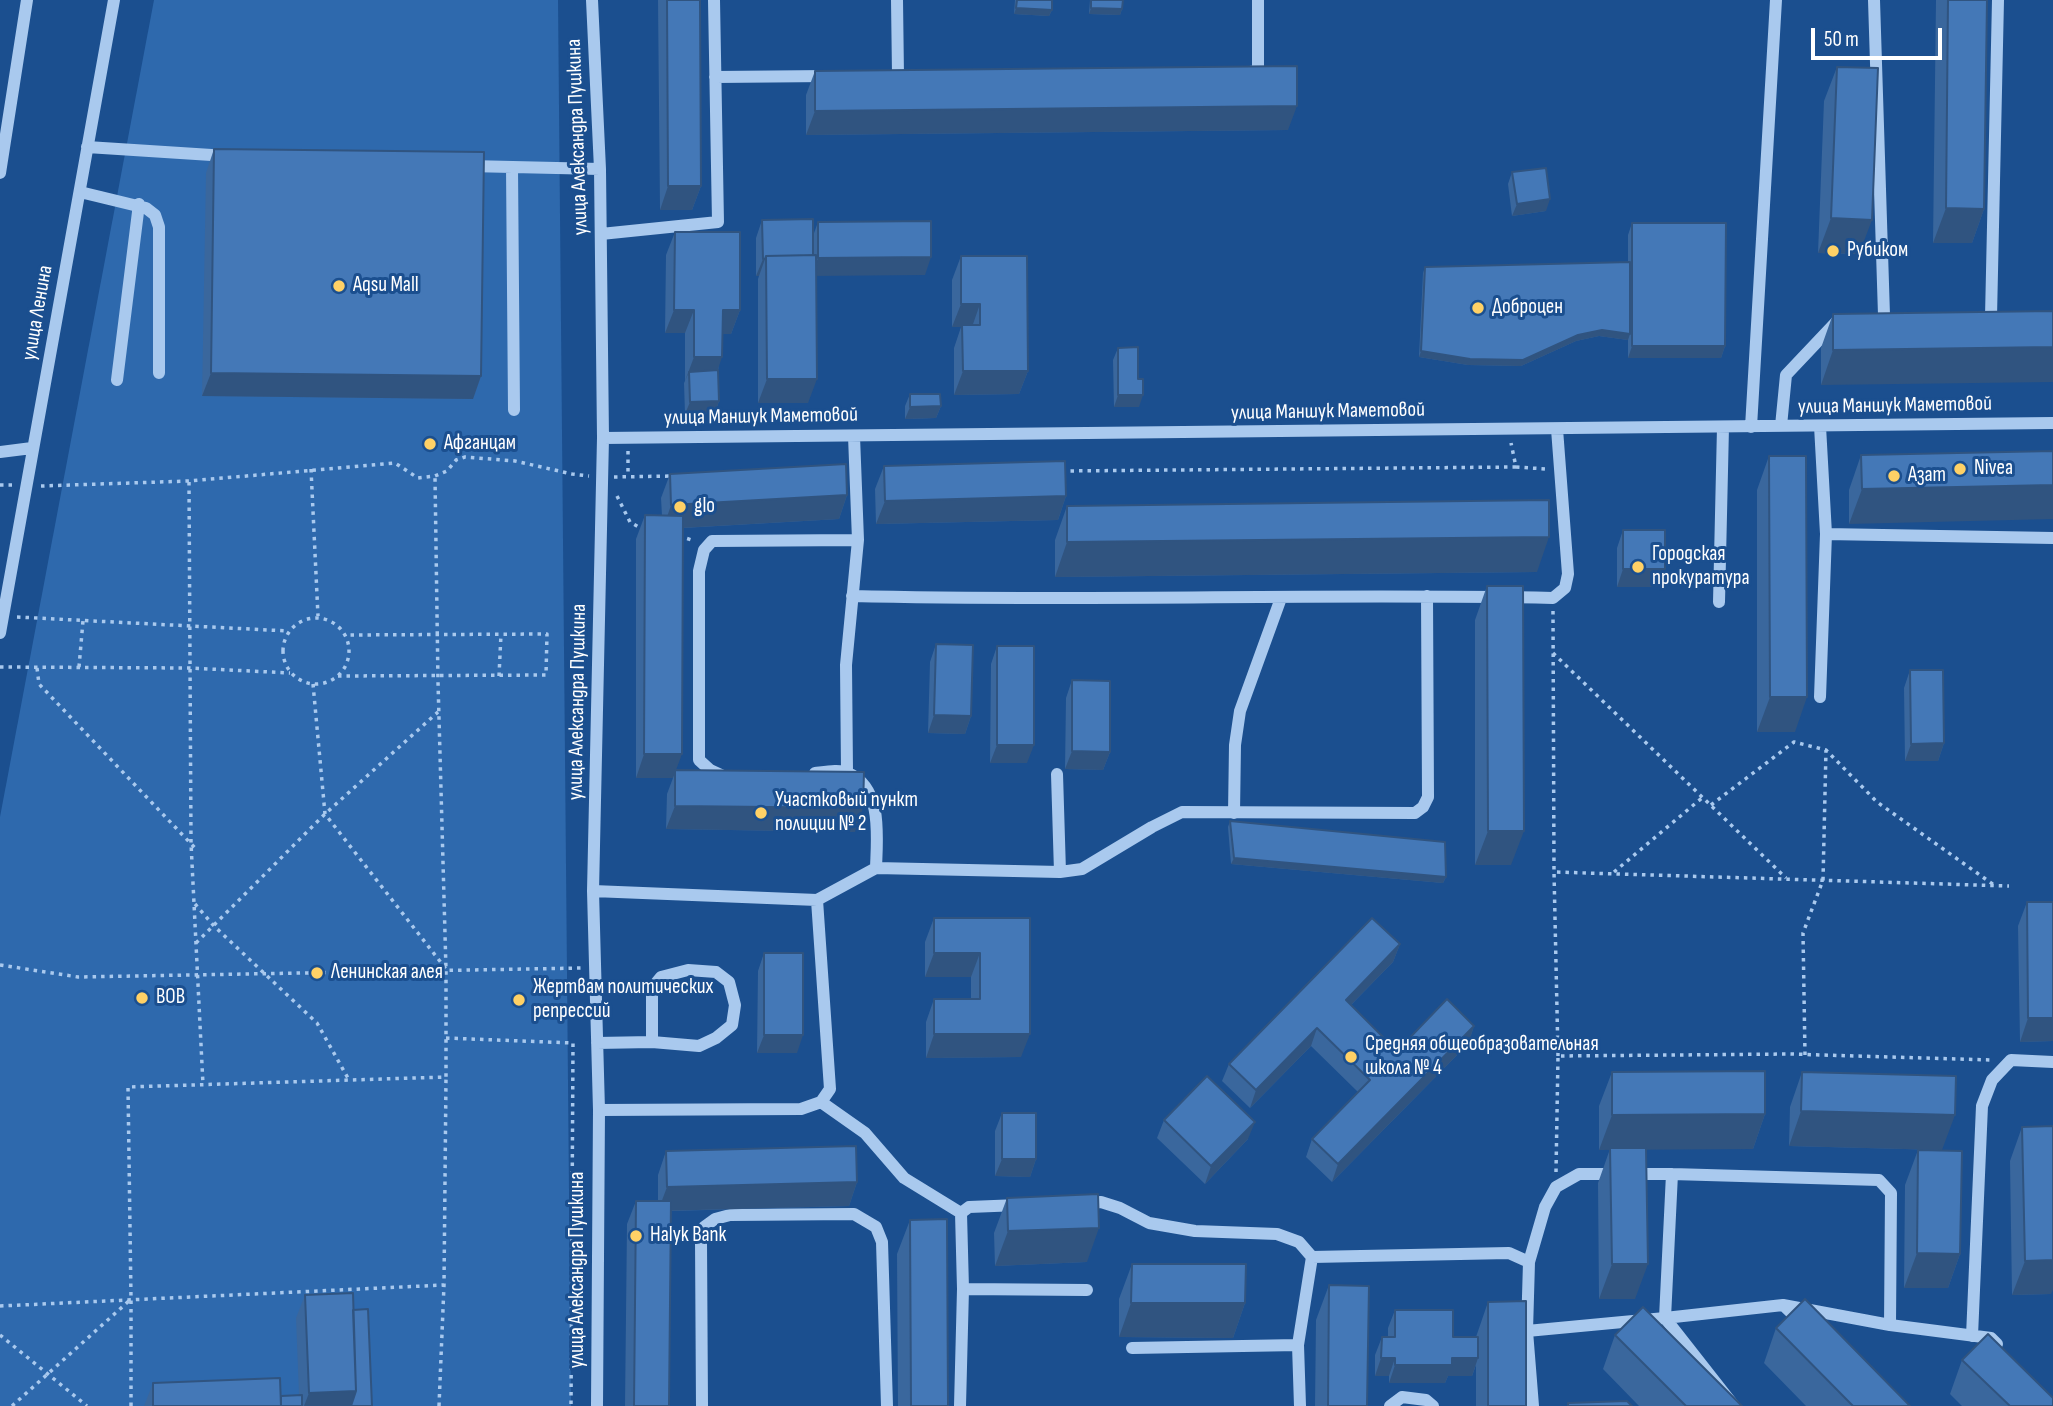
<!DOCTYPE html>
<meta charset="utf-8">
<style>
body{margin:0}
#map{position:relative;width:2053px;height:1406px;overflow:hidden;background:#1b4f8f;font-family:"Sofia Sans Condensed",sans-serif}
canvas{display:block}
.scale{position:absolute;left:1811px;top:28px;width:131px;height:32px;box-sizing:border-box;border:4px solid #fff;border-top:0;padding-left:9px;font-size:21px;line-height:24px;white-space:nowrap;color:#fff;-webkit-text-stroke:5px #1b4f8f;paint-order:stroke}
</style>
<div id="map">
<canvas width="2053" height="1406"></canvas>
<div class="scale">50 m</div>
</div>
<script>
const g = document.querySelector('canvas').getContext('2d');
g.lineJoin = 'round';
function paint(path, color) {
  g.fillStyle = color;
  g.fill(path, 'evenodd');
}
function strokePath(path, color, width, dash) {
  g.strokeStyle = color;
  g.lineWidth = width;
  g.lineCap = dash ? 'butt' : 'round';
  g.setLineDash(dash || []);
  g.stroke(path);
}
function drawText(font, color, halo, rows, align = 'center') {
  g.font = font + ' "Sofia Sans Condensed",sans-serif';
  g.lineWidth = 6;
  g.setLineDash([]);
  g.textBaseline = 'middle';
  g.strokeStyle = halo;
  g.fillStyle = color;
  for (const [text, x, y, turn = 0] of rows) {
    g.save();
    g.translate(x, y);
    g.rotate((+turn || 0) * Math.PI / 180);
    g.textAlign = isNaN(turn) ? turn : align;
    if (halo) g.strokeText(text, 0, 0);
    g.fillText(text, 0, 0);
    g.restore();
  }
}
paint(new Path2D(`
 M154,0H558L571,1406H0V817Z`), '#2e69ad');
strokePath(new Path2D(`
 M628,451V476
 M1516,467L1546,469
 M311,469L318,616
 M1062,471L1516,467L1511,443
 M614,477L673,476
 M189,482L191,843L203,1085
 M0,485H12
 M41,486L189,481L395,463L418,478L435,476L447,471L456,460L465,457L515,461L572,474L589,476
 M617,496L630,522L644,530
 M679,536L695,541
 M1553,611L1554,872
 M17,617L288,631
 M283 651a33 33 0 1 1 66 0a33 33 0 1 1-66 0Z
 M1553,653L1786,878
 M0,667L188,668L290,673
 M79,667L83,621
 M37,668L39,684L195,848
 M338,676L546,675L547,634L346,635
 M499,676L501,634
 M313,684L325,814L446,969
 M1711,805L1794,742L1826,750L1877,802L1994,885
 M1614,872L1703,797
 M195,904L214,926L317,1023L349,1080
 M196,943L325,814L438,712
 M0,965L78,977L582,968
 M446,1038L573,1043L571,1406
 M1805,1055L1803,933L1823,880L1826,750
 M1558,1056L1554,872L2009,886
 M1556,1172L1558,1056L1790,1054L1991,1060
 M0,1306L444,1285
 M0,1335L87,1406
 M12,1406L130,1300
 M131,1406V1299L128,1087L446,1077V970L438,682L435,477
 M439,1406L444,1285L446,1077`), '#a9c9ee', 3.5, [3.5, 5]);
strokePath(new Path2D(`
 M592,0L600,169L603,438L593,891L599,1110L597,1406
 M897,0L898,75
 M1874,0L1884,315
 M1250,72L1258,71V0
 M715,77L829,76
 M87,147L227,156
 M469,166L600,169
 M512,167L514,410
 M0,173L27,0
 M80,192L146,208L155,215L159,227V373
 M601,234L718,222L714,0
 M1991,317L1998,0
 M117,380L139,204
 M1781,426L1786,375L1838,320
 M1820,426L1826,534L2053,538
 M1751,427L1776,0
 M603,438L2053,423
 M0,452L32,448
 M852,596C1086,602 1319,593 1553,598L1565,588L1568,574L1557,429
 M1719,602L1723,427
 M0,633L114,0
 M1820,697L1826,534
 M847,771L846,665L858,540
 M815,773C824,772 840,769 848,773C883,788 877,837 876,868L817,900
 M1057,774L1060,872
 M723,776L710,770L699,760V571L704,550L712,541L858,540L854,436
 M1234,813L1235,745L1240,711L1281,598
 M876,868L1060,872L1082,869L1152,827L1182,812L1415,813L1423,807L1428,797L1427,596
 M593,891L817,900L830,1089L821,1102L801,1109L599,1110
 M597,1043L652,1042L699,1046L716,1038L732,1025L735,1005L729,982L716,972L688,970L661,977L652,988V1042
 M821,1102L865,1133L904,1178L961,1213
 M1082,1203L1101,1202L1120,1208L1149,1223L1195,1231L1277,1234L1299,1242L1312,1257L1509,1253L1529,1262
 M963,1289L1087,1290
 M1803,1324L1783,1305L1890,1325L1991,1338L1997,1344
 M1527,1331L1665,1318L1672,1174
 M1972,1336L1982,1106L1992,1080L2011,1060L2053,1062
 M1132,1348L1298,1345
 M702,1406L701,1241L704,1227L715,1219L730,1215L854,1214L876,1227L882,1242L887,1406
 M960,1406L963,1289L961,1213L969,1207L1019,1205
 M1300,1406L1298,1345L1312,1257
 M1390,1406L1402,1397L1426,1400L1433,1406
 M1533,1406L1527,1331L1529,1262L1545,1207L1556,1187L1579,1174H1672L1879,1180L1891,1193L1890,1325
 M1734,1406L1665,1318L1783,1305`), '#a9c9ee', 12);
paint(new Path2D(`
 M658,0H700L701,186L692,210H660Z
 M1015,0H1052V10L1049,16L1014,14Z
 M1090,0H1123L1122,9L1120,15L1089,14Z
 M1936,0H1987L1984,209L1972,243H1933Z
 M1837,67L1859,254L1818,253L1824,101Z
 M815,71L1288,130L806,135V95Z
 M214,149L481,376L473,399L202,396L206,173Z
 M1512,172L1546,211L1512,216L1508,184Z
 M762,220L813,236L818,222L925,275H816L808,403H758V279L759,276H756V238Z
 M1632,223L1725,346L1721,358H1628V340L1599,336L1576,341L1521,366L1468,365L1419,357L1423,273L1425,267L1628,262V235Z
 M675,232L740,310L731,334H723L718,371L719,401L715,413L685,414L684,383L685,381V333H665L666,255Z
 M961,256L1028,371L1019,394L954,395V348L961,327H952V280Z
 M2053,311L1821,385V348L1833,314Z
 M1118,348L1138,379L1139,407H1114L1113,360Z
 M910,394L941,406L936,418L905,419V406Z
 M2053,451L1849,524V490L1861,455Z
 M1769,456L1795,732H1757V490Z
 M884,466L1066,496L1058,520L876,524L875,489Z
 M670,474L847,495L839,519L683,528L676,770L855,832L666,829L667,794L673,778H636V539L645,515L662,516L661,498Z
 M1067,506L1537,572L1055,577V540Z
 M1623,530L1665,569L1659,587H1617V548Z
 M1487,586L1511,865H1475V620Z
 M936,644L971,716L965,734L928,733L930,662Z
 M997,646L1027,763H990L991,664Z
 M1910,670L1944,743L1938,761H1905L1904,688Z
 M1072,680L1110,752L1103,770L1065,769L1066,698Z
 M1230,821L1446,877L1443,883L1231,864L1228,827Z
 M2027,902H2053V1041L2020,1042L2018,926Z
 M934,918H1030L1021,1057L926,1058V1022L934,999H971V977H925V942Z
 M1400,944L1393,962L1351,1005L1397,1051L1474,1026L1468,1044L1332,1182L1306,1157L1312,1139L1358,1092L1311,1046L1250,1108L1222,1081L1229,1064Z
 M764,953L797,1053H757L758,971Z
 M1612,1072L1765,1114L1753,1149H1646L1635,1299H1599L1598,1183L1610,1149L1599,1150V1106Z
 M1802,1072L1942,1150L1789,1146L1790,1107Z
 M1002,1113L1036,1159L1030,1177L995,1176V1131Z
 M1164,1120L1248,1139L1205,1184L1157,1138Z
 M2022,1127L2051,1294L2012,1295L2010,1161Z
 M1918,1150L1960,1254L1948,1288H1904L1905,1185Z
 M666,1151L857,1182L849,1206L671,1211L669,1406H625L627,1224L636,1201H658V1175Z
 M1007,1198L1087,1262L995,1266L994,1233Z
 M910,1220L948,1406H898L897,1254Z
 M1132,1264L1245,1303L1233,1338L1119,1337V1299Z
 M1329,1285L1367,1406H1315L1316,1320Z
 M305,1295L353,1310L372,1406H144L153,1383L281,1396L299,1395L296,1318Z
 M1488,1302L1526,1406H1476V1365L1472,1376H1448L1445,1383H1389V1376H1375V1355L1382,1337H1388V1328L1395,1310L1453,1337H1476Z
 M1776,1328L1910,1406H1806L1764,1363Z
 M1615,1335L1742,1406H1639L1603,1369Z
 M1962,1360L2053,1406H1962L1950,1394Z`), '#3a679d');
paint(new Path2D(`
 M1016,8L1052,10L1049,16L1014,14Z
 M1091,8L1122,9L1120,15L1089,14Z
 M1297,106L1288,130L806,135L815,111Z
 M668,186H701L692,210H660Z
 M1550,199L1546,211L1512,216L1517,204Z
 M1946,208L1984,209L1972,243H1933Z
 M1831,218L1872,220L1859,254L1818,253Z
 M931,257L925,275L811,276L818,258Z
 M763,259H765L759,276H756Z
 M961,304H980L972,327L962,325L961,327H952Z
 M674,310H694L685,333H665Z
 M723,310H740L731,334H714Z
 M1602,330L1630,334L1628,340L1599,336L1576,341L1521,366L1468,365L1419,357L1421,351Z
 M1632,346H1725L1721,358H1628Z
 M2053,347V382L1821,385L1833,350Z
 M694,357H722L714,381L689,372L685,381Z
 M963,371H1028L1019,394L954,395Z
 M211,373L481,376L473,399L202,396Z
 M767,379H817L808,403H758Z
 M1118,395H1143L1139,407H1114Z
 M719,401L715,413L685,414L690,402Z
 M941,406L936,418L905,419L910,407Z
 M2053,485V519L1849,524L1862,489Z
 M847,495L839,519L663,529L671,505Z
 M1066,496L1058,520L876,524L885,501Z
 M1549,537L1537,572L1055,577L1067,542Z
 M1623,569H1665L1659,587H1617Z
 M1770,697H1807L1795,732H1757Z
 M934,715L971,716L965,734L928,733Z
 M1944,743L1938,761H1905L1911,744Z
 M997,745H1034L1027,763H990Z
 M1072,751L1110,752L1103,770L1065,769Z
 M644,754H682L673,778H636Z
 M675,806L863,808L855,832L666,829Z
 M1488,831H1524L1511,865H1475Z
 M1234,858L1446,877L1443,883L1231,864Z
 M1400,944L1393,962L1339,1017L1346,1000Z
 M934,953H980L971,977H925Z
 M2028,1018H2053V1041L2020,1042Z
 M1474,1026L1468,1044L1332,1182L1338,1164Z
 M1317,1028L1311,1046L1250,1108L1256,1090Z
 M934,1034H1030L1021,1057L926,1058Z
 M764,1035H803L797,1053H757Z
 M1801,1111L1955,1115L1942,1150L1789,1146Z
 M1765,1114L1753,1149L1599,1150L1612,1115Z
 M1255,1122L1248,1139L1205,1184L1211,1166Z
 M1002,1159H1036L1030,1177L995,1176Z
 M857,1182L849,1206L658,1211L667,1187Z
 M1099,1228L1087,1262L995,1266L1008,1231Z
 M1917,1253L1960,1254L1948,1288H1904Z
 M2053,1260V1290L2051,1294L2012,1295L2025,1261Z
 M1612,1264H1648L1635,1299H1599Z
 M1131,1303H1245L1233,1338L1119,1337Z
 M1381,1358H1395L1389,1376H1375Z
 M1452,1358H1478L1472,1376H1448L1445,1383H1389L1395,1365Z
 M356,1391L351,1406H304L309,1393Z`), '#305480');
const building = new Path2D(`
 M667,0H700L701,186H668Z
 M1017,0H1052V10L1016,8Z
 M1091,0H1123L1122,9L1091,8Z
 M1948,0H1987L1984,209L1946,208Z
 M1297,66V106L815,111V71Z
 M1837,67L1878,68L1872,220L1831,218Z
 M214,149L484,152L481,376L211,373Z
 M1546,168L1550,199L1517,204L1512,172Z
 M813,219V255L766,256L765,259H763L762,220Z
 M931,221V257L818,258V222Z
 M1632,223H1726L1725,346H1632Z
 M675,232H740V310H723L722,357H694V310H674Z
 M816,255L817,379H767L766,256Z
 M961,256H1027L1028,371H963L962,325H980V304H961Z
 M1630,262V334L1602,330L1578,335L1523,360L1470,359L1421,351L1425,267Z
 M2053,311V347L1833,350V314Z
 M1138,347V379H1143V395H1118V348Z
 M718,370L719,401L690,402L689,372Z
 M910,394H940L941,406L910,407Z
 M2053,451V485L1862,489L1861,455Z
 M1769,456H1806L1807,697H1770Z
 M1065,461L1066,496L885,501L884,466Z
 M846,464L847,495L671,505L670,474Z
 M1549,500V537L1067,542V506Z
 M645,515L683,516L682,754H644Z
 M1623,530H1665V569H1623Z
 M1487,586H1523L1524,831H1488Z
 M936,644L973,645L971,716L934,715Z
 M997,646H1034V745H997Z
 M1910,670H1943L1944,743L1911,744Z
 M1072,680L1110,681V752L1072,751Z
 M675,770L864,772L863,808L675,806Z
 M1230,821L1445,842L1446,877L1234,858Z
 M2027,902H2053V1018H2028Z
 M934,918H1030V1034H934V999H980V953H934Z
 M1372,918L1400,944L1346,1000L1397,1051L1447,999L1474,1026L1338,1164L1312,1139L1370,1080L1317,1028L1256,1090L1229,1064Z
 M764,953H803V1035H764Z
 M1765,1071V1114L1612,1115V1072Z
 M1802,1072L1956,1076L1955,1115L1801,1111Z
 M1207,1076L1255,1122L1211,1166L1164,1120Z
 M1002,1113H1036V1159H1002Z
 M2053,1126V1260L2025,1261L2022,1127Z
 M856,1146L857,1182L667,1187L666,1151Z
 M1610,1148H1646L1648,1264H1612Z
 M1918,1150L1962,1151L1960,1254L1917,1253Z
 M1098,1194L1099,1228L1008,1231L1007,1198Z
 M636,1201H671L669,1406H634Z
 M947,1219L948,1406H911L910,1220Z
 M1132,1264H1246L1245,1303H1131Z
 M1329,1285L1369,1286L1367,1406H1328Z
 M353,1293L356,1391L309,1393L305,1295Z
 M1805,1299L1910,1406H1853L1776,1328Z
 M1526,1301V1406H1488V1302Z
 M1643,1307L1742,1406H1686L1615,1335Z
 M368,1309L372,1406H351L356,1391L353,1310Z
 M1395,1310H1453V1337H1478V1358H1452V1365H1395V1358H1381L1382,1337H1395Z
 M1988,1334L2053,1398V1406H2010L1962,1360Z
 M280,1378L281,1406H153V1383Z
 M302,1395V1406H281V1396Z
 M1627,1401L1632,1406H1568V1403Z`);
paint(building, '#4478b7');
strokePath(building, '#305480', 2);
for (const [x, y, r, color] of [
 [1833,251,7,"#ffd166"],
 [339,286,7,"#ffd166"],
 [1478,308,7,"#ffd166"],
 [430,444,7,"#ffd166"],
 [1960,469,7,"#ffd166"],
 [1894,476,7,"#ffd166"],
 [680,507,7,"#ffd166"],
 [1638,567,7,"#ffd166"],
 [761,813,7,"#ffd166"],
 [317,973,7,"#ffd166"],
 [142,998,7,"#ffd166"],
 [519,1000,7,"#ffd166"],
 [1351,1057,7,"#ffd166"],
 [636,1236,7,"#ffd166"]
]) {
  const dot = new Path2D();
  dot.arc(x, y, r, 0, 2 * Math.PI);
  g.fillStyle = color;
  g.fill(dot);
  strokePath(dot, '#1b4f8f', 2.5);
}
drawText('21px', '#fff', '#1b4f8f', [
 ["улица Александра Пушкина",578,137,-92],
 ["улица Ленина",38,313,-80],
 ["улица Маншук Маметовой",1895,406,-1],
 ["улица Маншук Маметовой",1328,412,-1],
 ["улица Маншук Маметовой",761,417,-1],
 ["улица Александра Пушкина",578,702,-89],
 ["улица Александра Пушкина",578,1270,-90]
]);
drawText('21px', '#fff', '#1b4f8f', [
 ["Рубиком",1847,251],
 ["Аqsu Mall",353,286],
 ["Доброцен",1492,308],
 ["Афганцам",444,444],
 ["Nivea",1974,469],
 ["Азат",1908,476],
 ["glo",694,507],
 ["Городская",1652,555],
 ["прокуратура",1652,579],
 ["Участковый пункт",775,801],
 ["полиции № 2",775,825],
 ["Ленинская алея",331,973],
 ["Жертвам политических",533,988],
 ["репрессий",533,1012],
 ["ВОВ",156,998],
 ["Средняя общеобразовательная",1365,1045],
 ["школа № 4",1365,1069],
 ["Halyk Bank",650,1236]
], 'left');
</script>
